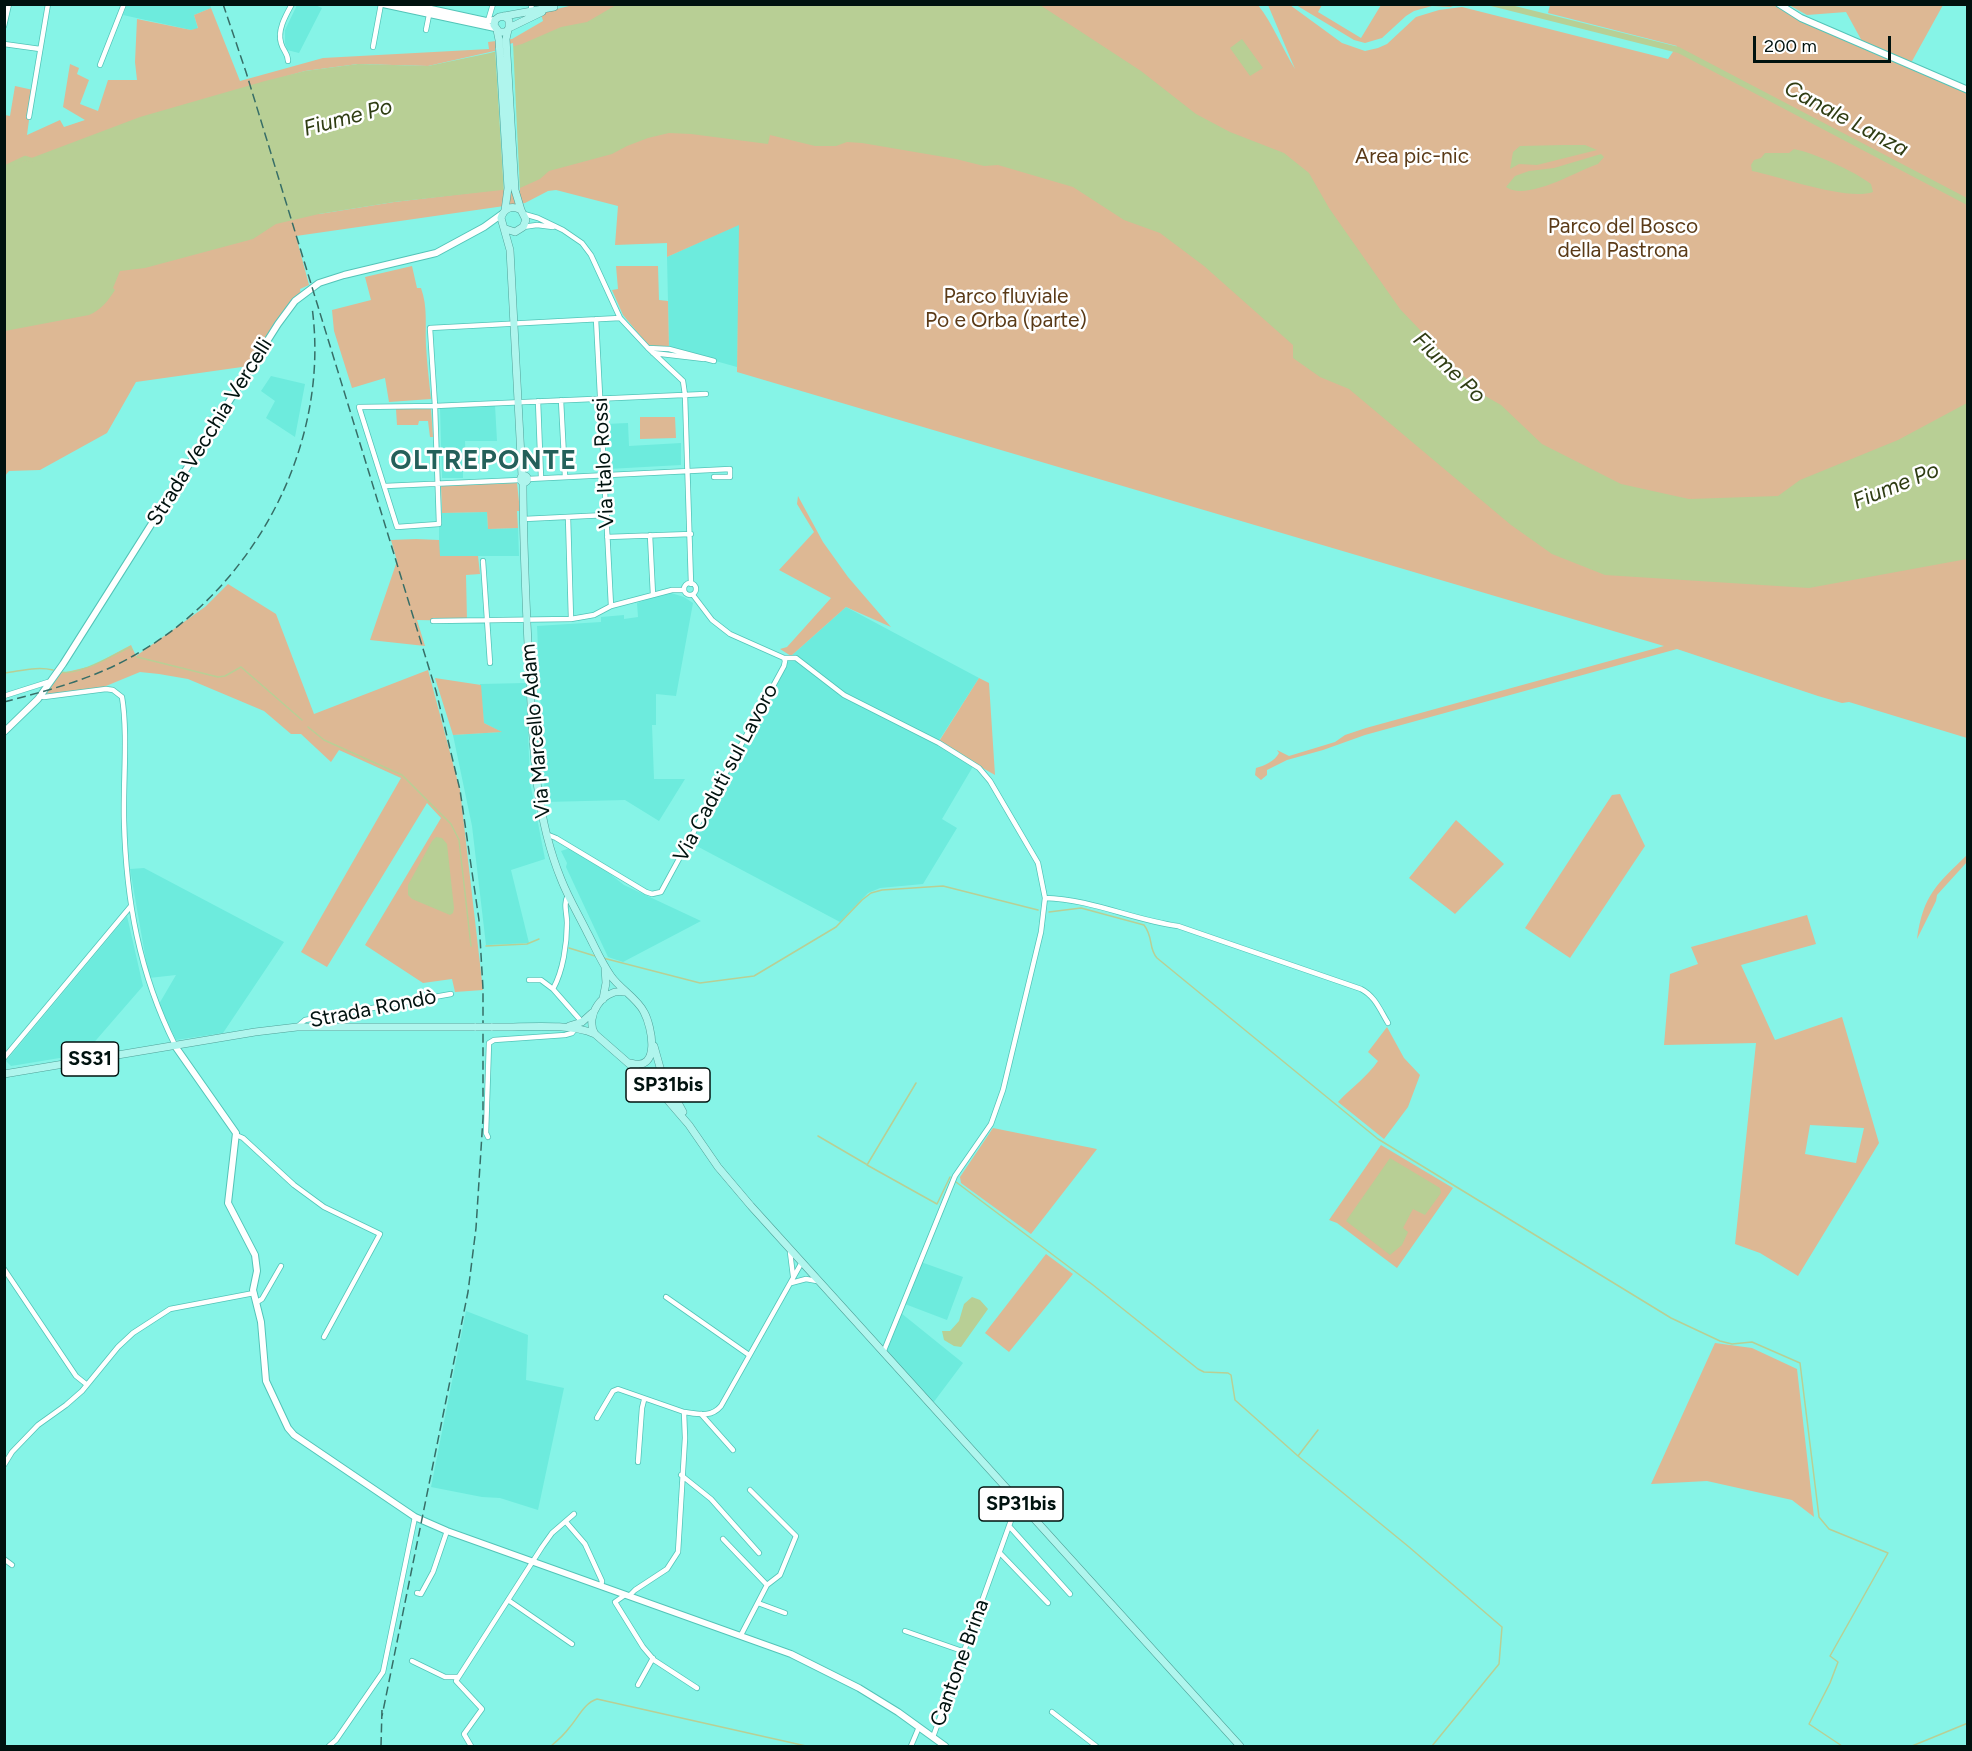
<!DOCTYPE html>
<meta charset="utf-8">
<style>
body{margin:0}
#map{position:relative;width:1972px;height:1751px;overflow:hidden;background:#86f4e7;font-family:Figtree,sans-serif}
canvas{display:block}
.frame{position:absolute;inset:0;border:6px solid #00120f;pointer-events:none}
.scale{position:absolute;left:1753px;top:36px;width:138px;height:27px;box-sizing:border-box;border:3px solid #00120f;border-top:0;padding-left:8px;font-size:18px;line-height:21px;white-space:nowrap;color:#00120f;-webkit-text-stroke:4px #fff;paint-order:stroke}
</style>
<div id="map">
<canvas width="1972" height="1751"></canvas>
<div class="frame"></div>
<div class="scale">200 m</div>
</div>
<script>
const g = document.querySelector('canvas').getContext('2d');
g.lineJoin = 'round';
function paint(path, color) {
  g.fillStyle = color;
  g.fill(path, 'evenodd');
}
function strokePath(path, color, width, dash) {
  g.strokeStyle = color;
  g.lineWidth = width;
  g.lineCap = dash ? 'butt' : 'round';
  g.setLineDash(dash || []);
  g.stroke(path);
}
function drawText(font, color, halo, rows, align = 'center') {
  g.font = font + ' Figtree,sans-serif';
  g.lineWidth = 5;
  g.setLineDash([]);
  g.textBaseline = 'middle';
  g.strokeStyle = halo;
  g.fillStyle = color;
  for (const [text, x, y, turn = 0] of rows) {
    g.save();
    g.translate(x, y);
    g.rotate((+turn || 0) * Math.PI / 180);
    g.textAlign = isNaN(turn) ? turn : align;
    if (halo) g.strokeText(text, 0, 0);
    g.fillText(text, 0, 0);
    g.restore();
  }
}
paint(new Path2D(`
 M210,4L211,8L194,15L198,29L191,30L123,15L127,5Z
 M297,5H315L322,8L299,53L287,50L285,43V30Z
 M740,224L737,367L669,348L667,257Z
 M271,376L305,384L295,437L266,418L275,401L261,391Z
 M495,405L497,441H465L466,465L463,466V478H442L440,408Z
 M628,423L629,446L681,443V465L608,469L605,424Z
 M487,512L488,529L518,528L519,556H439V526H442V513Z
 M668,592L684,597L693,603L676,696L656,694V725H652L654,779H685L659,821L625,800L545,802L537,626L601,622V617L624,615V619L638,617L637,603Z
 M846,607L979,678L938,742L975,763L942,819L957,828L923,884L880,888L868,893L840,922L691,843L791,656Z
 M526,683L530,782L545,859L511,870L529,943L486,945L472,826L453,735L501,732L484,723L480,684Z
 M570,848L585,854L624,885L701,921L623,962L608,957L566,867L567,863L561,851Z
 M144,868L284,942L223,1033L176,1040L159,1004L176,975L149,978L130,869Z
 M127,916L143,986L84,1054L11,1066L6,1061Z
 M921,1262L963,1277L947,1320L905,1304Z
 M466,1311L528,1335L526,1380L564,1388L538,1510L500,1498L482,1497L431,1487Z
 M901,1313L963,1363L933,1403L886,1352Z`), '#6debdd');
paint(new Path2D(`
 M1772,4L1967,93V738L1849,702L1842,703L1818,696L1677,649L1365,735L1323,750L1287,760L1267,770V775L1261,780L1255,775L1256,768C1264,766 1275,761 1279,753L1277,750L1289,756L1335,742L1345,735L1366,728L1664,646L737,372L739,225L667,257V243L615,245L618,206L556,190L548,191L525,203L296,236L309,285L300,289L301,295L249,366L136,382L107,433L40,470L9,471L5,476V115L10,116L15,86L33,90L27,135L60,120L64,127L85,120L63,107L70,64L79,68L77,74L89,80L80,104L98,111L108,80H137L135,62L137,19L191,30L198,28L194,15L211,8L240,81L323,58L489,49L488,42L512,39L543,21L541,13L573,5H1258C1273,24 1282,48 1295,69L1268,5H1290L1342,43L1365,51L1378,48L1387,44L1416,17L1439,10L1462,7L1668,59L1677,46L1548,13L1550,5ZM512,47L520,187L394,202L319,214L241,89L305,71L358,64L428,66Z
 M1452,5H1456L1450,7L1432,6L1414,11L1406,16L1382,38L1365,43L1354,40L1296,5H1322L1318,12L1361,38L1381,5Z
 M1789,5H1943L1911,63L1863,43L1846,12L1807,15Z
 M412,266L417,288H421C428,307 425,326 426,346C427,363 429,381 431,399L389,402L385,378L352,388L334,331L332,310L371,300L365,277Z
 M616,266H658L659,300L668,301L669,348L648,345L623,315L612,290L618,289Z
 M396,409H431L433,437H430L428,421H419L418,425H397Z
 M640,417H675L676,438L640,439Z
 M517,483L520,511H517L518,528L488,529L487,512L442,513L441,485Z
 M798,496L823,542L848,577L891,627L846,607L791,656L780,649L787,647L831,598L779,570L814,532L797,504Z
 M416,539L439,540L440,556H478L480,574L466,575L467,621L417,620L425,646L370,640L397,561L391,540Z
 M228,584L276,614L314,714L428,670L460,790L483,990L455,992L452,979L423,983L365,945L441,818L427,803L327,967L301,952L401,778L339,750L331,762L301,734H291L264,711L188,679L159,674L140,672L89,693L44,695L58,674L92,666L131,645L136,656L205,607Z
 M435,678L481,685L484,723L502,732L453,735Z
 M979,678L989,683L995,775L938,743Z
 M1620,794L1645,846L1570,958L1525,928L1612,795Z
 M1456,820L1504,864L1455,914L1409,878Z
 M1967,855V862L1937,895L1936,901L1917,939C1923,895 1937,884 1967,855Z
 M1807,915L1816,944L1741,965L1775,1040L1842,1017L1879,1143L1798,1276L1760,1253L1735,1244L1756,1043L1664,1045L1670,974L1698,964L1691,947ZM1810,1125L1864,1128L1856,1163L1805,1154Z
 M1387,1027L1404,1058L1420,1075L1408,1107L1384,1139L1338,1102C1352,1087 1367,1077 1378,1061L1368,1052Z
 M993,1128L1097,1149L1031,1234L961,1183L960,1177Z
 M1381,1145L1453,1188L1397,1268L1337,1223L1329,1220Z
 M1046,1254L1073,1274L1009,1352L985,1333Z
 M1715,1343L1752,1348L1797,1369L1814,1517L1792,1500L1707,1481L1651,1484Z`), '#ddb894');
paint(new Path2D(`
 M616,5H1040L1141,71L1196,114L1230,132L1284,153L1309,173L1329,208L1400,309L1480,393L1501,405L1542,444L1621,484L1689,499L1778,496L1800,480L1898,440L1967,403V559L1809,588L1605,575L1552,554L1511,525L1349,389L1320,377L1293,358V345L1204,266L1160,233L1124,220L1073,187L998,165L984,166L956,159L862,143L847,142L836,146H815L770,135L768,144L691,134L669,133L648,138L627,146L612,154L549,171L540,179L520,188L394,202L319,214L276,224L253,239L145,268L120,271L113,288L115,290C108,301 101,310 89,315L5,331V168L140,117L265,81L305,71L358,64L428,66L490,53L522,44L561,27L587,22Z
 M1487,5H1511L1679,47L1967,198V205L1678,53Z
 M1242,39L1263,68L1250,76L1230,48Z
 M1563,145H1585L1597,150L1537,165L1519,164L1510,169L1513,152L1520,146Z
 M1794,149C1814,153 1854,171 1871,184L1873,192C1846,201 1782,177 1752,171L1751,165L1754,160L1761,158L1765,153H1789Z
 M1601,154L1604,157L1598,164C1577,171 1526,202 1506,187L1515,176L1529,171L1554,168Z
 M436,837L442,838L447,844L454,908L453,913L450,915L412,899L408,895V885L432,841Z
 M1390,1158L1440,1188L1441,1193L1425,1215L1413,1209L1403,1228L1408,1232L1402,1245L1390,1255L1346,1221Z
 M972,1297L980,1300L988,1309L961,1347L954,1346L944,1340L942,1331H950L959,1321L964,1304Z`), '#b8cf95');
paint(new Path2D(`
 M513,43L520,191L504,193L495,48Z`), '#86f4e7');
strokePath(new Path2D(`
 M137,657L218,677L225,676L241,667L302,720
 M60,672C79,676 113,655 130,647L132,650
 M4,673C21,671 37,666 53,670
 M308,727L324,740L402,775L451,824L459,840L471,946
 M1049,912L1081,908L1144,925C1154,938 1148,948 1157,958L1378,1139L1671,1318L1720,1341L1732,1344L1752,1342L1800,1363L1819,1517L1829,1529L1888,1553L1830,1656L1838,1662L1830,1683L1809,1724L1842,1746
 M486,946L527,944L539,939
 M569,948L595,956
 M603,958L700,983L754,976L836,927L862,900L871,893L882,890L943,886L1038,910
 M916,1083L867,1165L937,1204L950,1177
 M818,1136L866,1164
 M956,1182L1093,1285L1198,1369L1204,1372L1228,1373L1231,1375L1235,1400L1298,1456L1409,1547L1502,1627L1499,1664L1432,1746
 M1298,1456L1318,1430
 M551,1746C557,1741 564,1735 569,1728C578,1718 584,1703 597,1699L806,1746
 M1912,1746L1968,1723`), '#b8cf95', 1.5);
strokePath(new Path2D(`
 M4,168L25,158L31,160`), '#b8cf95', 4.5);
const street = new Path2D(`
 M531,8L532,4
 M488,21L493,4
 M4,26L9,4
 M426,30L429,15
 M4,44L40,49
 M373,47L381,4
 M288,61C288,53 283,51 281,43C277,30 286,15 292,4
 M100,65L124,4
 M29,117L48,4
 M524,214L538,218L563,230L582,243L591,255L620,318L648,348L683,381L685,395L691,584
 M523,227L537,225L553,227
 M620,318L430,328L435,406L439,524L397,527L359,407L435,406L706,394
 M596,319L611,606
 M648,348L669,349L714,361
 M653,353L704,359
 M561,400L565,477
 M538,401L541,478
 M528,479L730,469V477H714
 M385,486L520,480
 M568,517L571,619
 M524,519L607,515
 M650,535L653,595
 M607,537L691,534
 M483,561L490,663
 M684 589a6 6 0 1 1 12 0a6 6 0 1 1-12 0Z
 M693,595L712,620L730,634L784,658H796L844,695L939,743L979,768L990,781L1038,863L1045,898L1041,932L1003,1090L991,1124L955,1176L883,1353
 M433,621L571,619L594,615L611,606L653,595L672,590H684
 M4,696L48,682
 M40,696L44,697L106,689L113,690L122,697C128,733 123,782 124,820C126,900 139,973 175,1045
 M546,834L556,838L646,892L652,894L661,892L784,666L785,661L784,658
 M568,895C563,904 567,913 567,923C567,944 563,971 553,989L582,1022
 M1045,898C1091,899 1133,920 1178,926L1361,989C1375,996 1380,1010 1388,1023
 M529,980H541L553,989
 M297,1027L305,1020L451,994
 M4,1058L131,906
 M236,1135L243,1138L294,1185L324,1207L380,1234L324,1337
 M488,1137L486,1133L489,1043L494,1040L565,1035L572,1033L576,1028
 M790,1252L793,1276
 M4,1269L76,1376L86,1384
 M791,1283L806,1279L817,1281
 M666,1297L749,1355
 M257,1302L262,1299L281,1266
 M701,1414L733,1450
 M597,1418L613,1391L618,1389L684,1412
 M638,1462L642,1408L644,1400
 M4,1465L12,1452L38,1425L66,1405L82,1391L118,1347L133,1333L170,1309L254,1293
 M681,1475L711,1499L759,1553
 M750,1490L796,1536L780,1575L767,1585
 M566,1522L585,1544L602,1581L601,1586
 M1009,1526L1070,1594
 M723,1539L767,1585L741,1635
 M1000,1553L1048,1603
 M4,1559L12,1565
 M417,1593L421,1594L433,1572L447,1531
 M625,1595L615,1602L643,1647L654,1660L697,1688
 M629,1596L635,1590L667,1569L678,1552L685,1438L684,1412C698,1414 711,1418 721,1406L802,1262
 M508,1600L572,1644
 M758,1603L785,1613
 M905,1631L965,1652
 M412,1661L445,1677H458
 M638,1685L653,1658
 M1052,1712L1096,1746
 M933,1737L1018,1501
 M329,1746L336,1740L383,1672L415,1517
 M471,1746L464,1734L482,1709L456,1681L542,1547L552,1533L574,1514
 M911,1746L919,1727`);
const secondary = new Path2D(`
 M383,4L495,28
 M408,4L486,21L495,20
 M1779,4L1801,18L1968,90
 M4,732L38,699L63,664L278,324L295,301L319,283L344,275L436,253L484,227L502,214
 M175,1046L236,1133L228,1203L255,1255L257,1271L253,1290L261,1322L266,1381L288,1428L294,1435L415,1517L447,1531L791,1654L859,1688L898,1712L945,1746`);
const primary = new Path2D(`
 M504,16L509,20V28L506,32H499L494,25L495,20L499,17L554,7
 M509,28L542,12
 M497,30L499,40L508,188L505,210
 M508,30L506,39L515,190L521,210
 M506,229L515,232L523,227L526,220L521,210C512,205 504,208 501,218L510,250L522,476
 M520.5 479a3.5 3.5 0 1 1 7 0a3.5 3.5 0 1 1-7 0Z
 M523,483C523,543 526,604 529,665C533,738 533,810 561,879C568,897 578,914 587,932C595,947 601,962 611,976C620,989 637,998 644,1012C652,1027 661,1072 631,1063
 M624,992C603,988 584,1017 595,1034L658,1089L689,1125L718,1167L751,1206L1240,1746
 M603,999L606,983L605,968
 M569,1026L582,1022L592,1013
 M491,1027C522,1028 567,1022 595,1034
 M654,1046L661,1071L683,1112
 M4,1074L255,1032L297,1027H476`);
strokePath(street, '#53c4b8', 6);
strokePath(secondary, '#53c4b8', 8);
strokePath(primary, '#4fa198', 8);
strokePath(street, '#fff', 4.5);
strokePath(secondary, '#fff', 6);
strokePath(primary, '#aff5ed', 7);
strokePath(new Path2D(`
 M223,4L246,72L436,691L460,790L479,920L483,989V1118L476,1228L468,1292L382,1716
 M4,702C49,690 93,679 133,656C254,589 331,445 312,307
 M381,1746L382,1709`), '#376e67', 1.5, [9, 4.5]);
const primaryBridge = new Path2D(`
 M476,1027H491`);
strokePath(primaryBridge, '#4fa198', 8, []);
strokePath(primaryBridge, '#aff5ed', 7);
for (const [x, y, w] of [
 [90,1059,57],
 [668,1085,84],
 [1021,1504,84]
]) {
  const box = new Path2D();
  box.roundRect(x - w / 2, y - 17, w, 34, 4.5);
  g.fillStyle = '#fff';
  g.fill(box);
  strokePath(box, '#00120f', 1.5);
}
drawText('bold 20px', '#00120f', null, [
 ["SS31",90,1059],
 ["SP31bis",668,1085],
 ["SP31bis",1021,1504]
]);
drawText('21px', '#5a3a17', '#fff', [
 ["Area pic-nic",1412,157],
 ["Parco del Bosco",1623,227],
 ["della Pastrona",1623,251],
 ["Parco fluviale",1006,297],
 ["Po e Orba (parte)",1006,321]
]);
drawText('21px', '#00120f', '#fff', [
 ["Strada Vecchia Vercelli",210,432,-58],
 ["Via Italo Rossi",604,463,-93],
 ["Via Marcello Adam",536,731,-95],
 ["Via Caduti sul Lavoro",726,773,-62],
 ["Strada Rondò",373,1009,-11],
 ["Cantone Brina",960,1663,-70]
]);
drawText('italic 22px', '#2f3d13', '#fff', [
 ["Fiume Po",348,118,-15],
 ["Canale Lanza",1846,119,28],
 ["Fiume Po",1449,368,44],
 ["Fiume Po",1896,486,-22]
]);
g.letterSpacing = '1.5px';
drawText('bold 27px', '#24605a', '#fff', [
 ["OLTREPONTE",484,461]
]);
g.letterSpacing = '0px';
</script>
